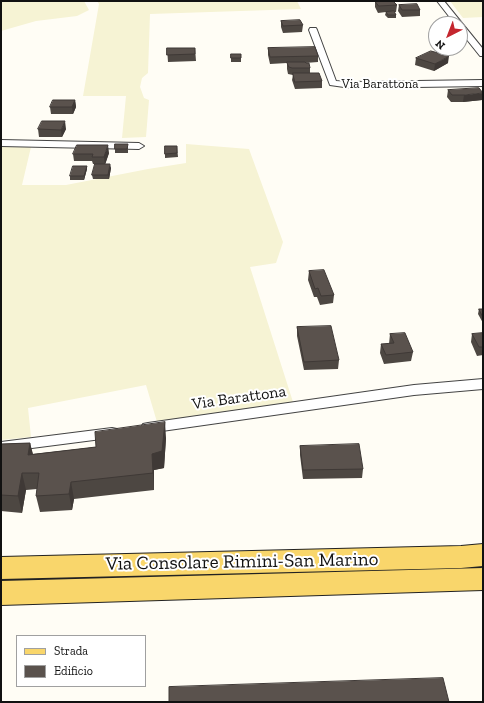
<!DOCTYPE html>
<style>
body{margin:0}
#map{position:relative;width:484px;height:703px;overflow:hidden;background:#fffdf5;font-family:"Zilla Slab",serif}
canvas{display:block}
.frame{position:absolute;inset:0;border:2px solid #111;pointer-events:none}
.legend{position:absolute;left:16px;top:635px;width:130px;height:52px;box-sizing:border-box;background:#fff;border:1px solid #a0a0a0;margin:0;padding:5px 7px;list-style:none;font-size:12px;color:#111}
.legend li{display:flex;align-items:center;gap:8px;height:20px}
.legend b{width:20px;border:1px solid #a0a0a0}
.north{position:absolute;left:428px;top:16px;width:40px;height:40px;box-sizing:border-box;background:#fff;border:1px solid #a0a0a0;border-radius:50%;rotate:222deg;font-size:11px;font-weight:700;line-height:16px;text-align:center;color:#111}
.north::after{content:'';display:block;margin:auto;width:14px;height:18px;background:#c4262e;clip-path:polygon(50% 0,100% 100%,50% 72%,0 100%)}
</style>
<div id="map">
<canvas width="484" height="703"></canvas>
<div class="frame"></div>
<ul class="legend">
<li><b style="height:5px;background:#f9d66b"></b>Strada</li>
<li><b style="height:11px;background:#5a524d"></b>Edificio</li>
</ul>
<div class="north">N</div>
</div>
<script>
const g = document.querySelector('canvas').getContext('2d');
g.lineJoin = 'round';
function paint(path, color) {
  g.fillStyle = color;
  g.fill(path, 'evenodd');
}
function strokePath(path, color, width, dash) {
  g.strokeStyle = color;
  g.lineWidth = width;
  g.lineCap = dash ? 'butt' : 'round';
  g.setLineDash(dash || []);
  g.stroke(path);
}
function drawText(font, color, halo, rows, align = 'center') {
  g.font = font + ' "Zilla Slab",serif';
  g.lineWidth = 4;
  g.setLineDash([]);
  g.textBaseline = 'middle';
  g.strokeStyle = halo;
  g.fillStyle = color;
  for (const [text, x, y, turn = 0] of rows) {
    g.save();
    g.translate(x, y);
    g.rotate((+turn || 0) * Math.PI / 180);
    g.textAlign = isNaN(turn) ? turn : align;
    if (halo) g.strokeText(text, 0, 0);
    g.fillText(text, 0, 0);
    g.restore();
  }
}
paint(new Path2D(`
 M1,1H84L89,10L77,16L36,21L1,31Z
 M97,1H297L301,9L150,14L148,73L142,78L140,87L144,98L149,100L146,137L122,138L126,96H83L99,4Z
 M450,1H483V17L463,18Z
 M186,144L249,149L283,242L276,263L250,267L293,402L157,422L146,385L28,408L31,437L1,440V147H31L22,185H66L148,169L186,163Z`), '#f6f3d4');
const minor = new Path2D(`
 M437,1H444L483,49V56H480L460,31V24H455Z
 M310,28H316L317,30L336,81L351,82L483,80V86L351,88L330,85L309,30Z
 M1,140L139,143L144,146L139,149L1,146Z
 M483,379V389L414,395L148,433L143,432L141,428L143,424L148,423L414,385Z
 M112,428L117,429L119,433L117,437L1,452V442Z`);
const primary = new Path2D(`
 M483,544V566L461,568L1,579V557L461,546Z
 M483,568V590L1,605V581Z`);
strokePath(minor, '#444', 2);
strokePath(primary, '#222', 2);
paint(minor, '#fff');
paint(primary, '#f9d66b');
paint(new Path2D(`
 M375,1L397,5L396,12H394L396,15V18H388L385,15L386,12L378,13L375,7Z
 M399,5L420,10V16L402,17L398,11Z
 M281,21L303,25L302,32L283,33L281,27Z
 M167,48H195L196,61L168,62Z
 M268,48L318,56V62L305,63L310,68V73L322,81V88L295,89L292,80L293,75L288,74L287,69V63L270,64L268,55Z
 M231,54H241V62H231Z
 M416,58L448,63L434,71L415,65Z
 M448,90L482,100L463,102H451L447,97Z
 M75,100L76,107L73,114H51L50,107Z
 M38,129H66L62,137H39Z
 M165,146H177L178,157L165,158Z
 M128,147V153H115V149Z
 M109,153L105,164L111,168L109,179H93L92,175L95,164H93L92,161H74L73,154Z
 M87,166V169L84,180H70V176Z
 M309,271L334,295L333,303L320,305L317,297H314L308,280Z
 M479,309H483V323L478,314Z
 M297,327L339,360L338,369L304,370L297,336Z
 M483,333V355L477,356L471,342L472,334Z
 M390,334L413,352L411,361L384,364L380,353L381,344H389Z
 M166,438L164,468L154,470V490L74,499L72,510L40,512L36,496L37,489L26,490L22,513L1,511V444L30,443L33,454L96,447Z
 M300,446L363,469L362,478L303,479L300,455Z`), '#4d4742');
paint(new Path2D(`
 M449,56L448,63L434,71L435,64Z
 M483,93L482,100L463,102L464,95Z
 M75,100L76,107L73,114L72,107Z
 M65,121L66,129L62,137L61,130Z
 M108,145L109,153L105,165L104,157Z
 M110,164L111,168L109,179L108,175Z
 M87,166V169L84,180V176Z
 M165,422L166,438L164,468L154,470V490L153,473L152,454Z
 M30,443L34,460L28,455Z
 M22,473L26,490L22,513L18,496Z
 M71,482L74,499L72,510L69,494Z`), '#3f3936');
const building = new Path2D(`
 M375,1H393L397,5L379,6Z
 M417,4L420,10H402L399,5Z
 M394,11L396,15H388L386,12Z
 M300,20L303,25L283,26L281,21Z
 M315,47L318,56L270,57L268,48Z
 M167,48H195V54L167,55Z
 M431,51L449,56L435,64L416,58Z
 M231,54H241V58H231Z
 M287,62H305L306,63H309L310,68H292L289,67Z
 M293,73H319L322,81L295,82Z
 M479,88L483,93L464,95H452L448,90Z
 M53,100H75L72,107H50Z
 M42,121H65L61,130L38,129Z
 M115,144H128L127,149H115Z
 M77,145H108L104,157H92L93,154H73Z
 M165,146H177V153L165,154Z
 M95,164H110L108,175H92Z
 M73,166H87L84,176H70Z
 M324,270L334,295L321,296L318,288L315,289L309,271Z
 M479,309H483V317Z
 M331,326L339,360L304,362L297,327Z
 M405,333L413,352L386,355L381,344L394,343L390,334Z
 M483,333V347H479L472,334Z
 M165,422L162,451L152,454L153,473L71,482L69,494L36,496L39,473H22L18,496L1,495V444L30,443L28,455L96,447L95,432Z
 M359,444L363,469L303,470L300,446Z
 M443,678L449,702H169V687Z`);
paint(building, '#5a524d');
strokePath(building, '#3f3936', 1);
drawText('13px', '#111', '#fff', [
 ["Via Barattona",380,84]
]);
drawText('16px', '#111', '#fff', [
 ["Via Barattona",239,398,-8]
]);
drawText('19px', '#111', '#fff', [
 ["Via Consolare Rimini-San Marino",242,562,-1]
]);
</script>
